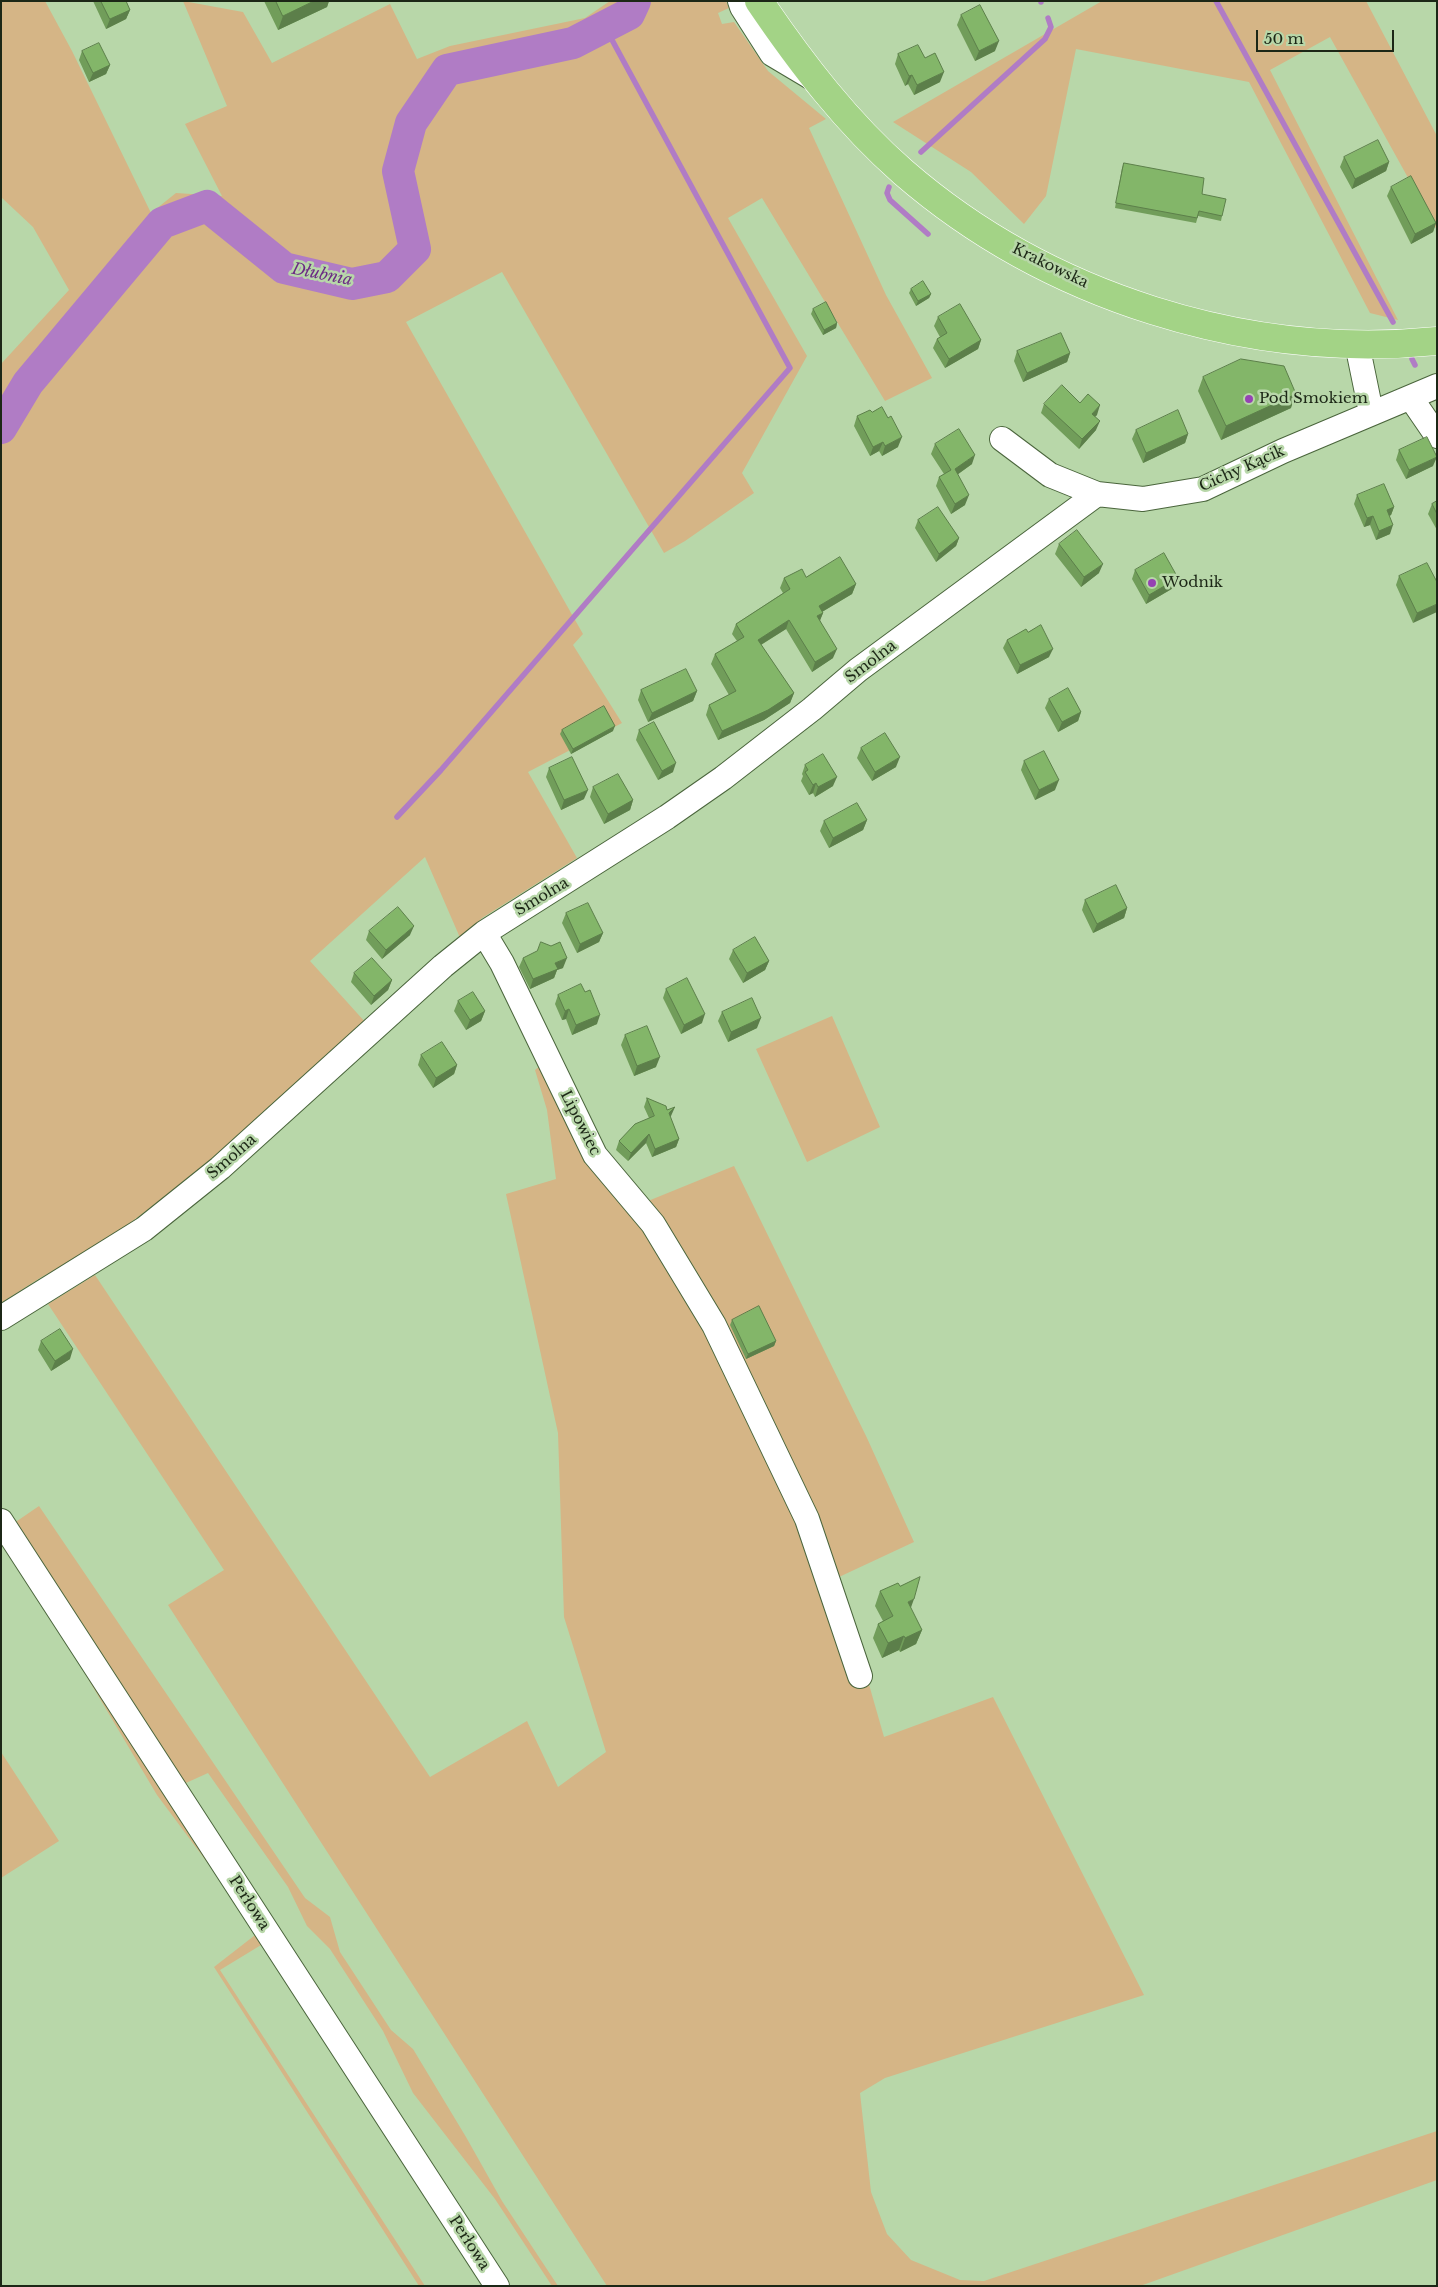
<!DOCTYPE html>
<meta charset="utf-8">
<style>
body{margin:0}
#map{position:relative;width:1438px;height:2287px;overflow:hidden;background:#b8d7a9;font-family:"Libre Baskerville",serif}
canvas{display:block}
.frame{position:absolute;inset:0;border:2px solid #1c2716;pointer-events:none}
.scale{position:absolute;left:1256px;top:30px;width:138px;height:22px;box-sizing:border-box;border:2px solid #1c2716;border-top:0;padding-left:6px;font-size:15px;line-height:18px;white-space:nowrap;color:#1c2716;-webkit-text-stroke:4px #b8d7a9;paint-order:stroke}
</style>
<div id="map">
<canvas width="1438" height="2287"></canvas>
<div class="frame"></div>
<div class="scale">50 m</div>
</div>
<script>
const g = document.querySelector('canvas').getContext('2d');
g.lineJoin = 'round';
function paint(path, color) {
  g.fillStyle = color;
  g.fill(path, 'evenodd');
}
function strokePath(path, color, width, dash) {
  g.strokeStyle = color;
  g.lineWidth = width;
  g.lineCap = dash ? 'butt' : 'round';
  g.setLineDash(dash || []);
  g.stroke(path);
}
function drawText(font, color, halo, rows, align = 'center') {
  g.font = font + ' "Libre Baskerville",serif';
  g.lineWidth = 5;
  g.setLineDash([]);
  g.textBaseline = 'middle';
  g.strokeStyle = halo;
  g.fillStyle = color;
  for (const [text, x, y, turn = 0] of rows) {
    g.save();
    g.translate(x, y);
    g.rotate((+turn || 0) * Math.PI / 180);
    g.textAlign = isNaN(turn) ? turn : align;
    if (halo) g.strokeText(text, 0, 0);
    g.fillText(text, 0, 0);
    g.restore();
  }
}
paint(new Path2D(`
 M1,1H45L72,51L151,213L176,193L222,196L185,124L227,106L183,1L243,12L272,63L390,4L417,59L450,46L585,18L610,1H726L729,8L718,13L722,24L734,22L768,71L826,119L809,128L886,295L932,378L885,401L762,198L728,218L807,356L742,473L754,493L685,541L664,553L502,272L406,322L583,634L573,645L622,723L528,772L577,858L482,918L461,940L425,857L310,961L366,1023L210,1163L102,1244L40,1278L1,1303V364L69,290L33,227L1,197Z
 M1102,1H1366L1437,136V230L1330,37L1270,70L1398,320L1370,313L1249,82L1076,49L1046,196L1024,224L971,172L893,122Z
 M832,1016L880,1127L807,1162L756,1049Z
 M542,1064L698,1307L868,1681L884,1737L993,1697L1144,1995L885,2078L860,2093L871,2192L887,2234L911,2260L960,2280L984,2281L1437,2131V2180L1140,2286H607L168,1605L224,1570L48,1304L95,1275L430,1777L527,1721L558,1787L606,1752L564,1617L558,1433L506,1194L556,1179L547,1110L535,1070Z
 M734,1166L867,1438L914,1542L839,1577L813,1518L648,1201Z
 M39,1506L305,1898L330,1917L340,1952L391,2030L413,2049L466,2137L502,2201L558,2286H552L495,2199L413,2093L383,2031L330,1949L307,1926L288,1887L208,1773L166,1792L266,1942L220,1970L425,2286H419L214,1967L259,1932L157,1795L1,1532Z
 M1,1752L59,1841L1,1878Z`), '#d5b586');
strokePath(new Path2D(`
 M1041,1V2
 M1216,1L1393,322
 M921,152L1045,39L1051,27L1048,18
 M889,187L887,193L890,200L928,234
 M1412,359L1415,365
 M397,817L441,770L790,368L605,27`), '#b07cc5', 5.5);
strokePath(new Path2D(`
 M1,428L28,383L162,223L207,206L284,268L352,284L387,277L415,249L398,171L411,123L447,70L573,43L629,14L635,1`), '#b07cc5', 32);
const minor = new Path2D(`
 M740,1L742,7L772,54L814,79
 M1357,344L1371,412
 M1411,398L1437,436
 M1002,439L1050,475L1097,494L1143,499L1203,489L1283,451L1437,386
 M484,933L502,963L595,1155L653,1224L714,1325L807,1519L860,1676
 M1,1318L144,1229L220,1168L443,966L484,933L667,817L723,778L812,709L858,670L1097,494
 M1,1521L497,2286`);
const major = new Path2D(`
 M759,1C801,63 847,123 903,172C1047,297 1248,360 1437,341`);
strokePath(minor, '#4a653c', 26);
strokePath(major, '#fff', 29);
strokePath(minor, '#fff', 24);
strokePath(major, '#a3d386', 28);
paint(new Path2D(`
 M93,1H126L130,10L126,19L106,29Z
 M264,1H329L327,7L278,30Z
 M961,15L995,51L975,61L957,25Z
 M82,51L110,65L106,74L89,82L79,60Z
 M898,54L925,58L940,82L914,95L908,84L905,86L895,64Z
 M1344,157L1389,162L1386,171L1352,189L1340,167Z
 M1124,163L1202,194L1222,216L1221,221L1198,216L1196,223L1115,208L1122,168Z
 M1391,187L1436,223L1433,232L1411,244L1387,196Z
 M911,289L931,294L929,298L916,306L909,293Z
 M813,309L837,323L836,328L823,335L811,314Z
 M938,317L981,340L978,349L945,368L933,348L937,339L940,337L934,326Z
 M1017,351L1070,353L1067,362L1023,382L1014,361Z
 M1203,377L1291,408L1221,440L1198,391Z
 M1080,403L1097,415L1095,416L1096,430L1079,449L1041,413L1044,404Z
 M857,416L898,447L882,456L879,451L870,456L854,426Z
 M1136,430L1188,434L1185,443L1143,463L1132,439Z
 M935,444L972,464L957,475L965,505L951,514L936,486L939,477L944,474L931,454Z
 M1399,450L1433,466L1406,479L1396,460Z
 M1357,495L1394,507L1391,515L1389,516L1390,534L1376,540L1370,525L1364,527L1354,504Z
 M1437,501V530L1428,514L1432,504Z
 M918,520L959,538L956,546L936,562L915,528Z
 M1059,544L1099,573L1081,587L1055,554Z
 M1135,570L1178,578L1175,587L1146,604L1132,579Z
 M1399,576L1437,582L1413,623L1396,585Z
 M806,577L856,584L852,594L822,612L823,613L820,620L833,658L812,672L786,629L761,645L794,693L790,703L764,720L718,740L706,715L709,705L729,695L711,664L715,654L737,641L732,634L736,624L783,593L780,588L784,578Z
 M1028,632L1049,657L1017,674L1003,648L1007,640Z
 M641,690L697,691L693,701L648,722L638,700Z
 M1049,699L1081,712L1078,721L1058,732L1045,708Z
 M562,730L613,731L571,754L560,734Z
 M639,730L673,772L658,780L636,740Z
 M861,748L896,767L872,781L857,758Z
 M1024,761L1055,790L1035,800L1021,770Z
 M805,765L833,786L815,797L813,793L809,795L801,781L803,776L802,774Z
 M549,768L584,799L561,810L546,777Z
 M593,787L633,800L630,810L604,824L590,797Z
 M867,820L863,830L829,848L820,831L824,821Z
 M1085,900L1127,908L1124,918L1093,933L1082,910Z
 M566,913L603,933L599,942L577,953L562,923Z
 M369,931L410,935L382,959L366,940Z
 M733,950L769,961L765,970L743,983L729,959Z
 M523,958L563,968L557,970L554,978L530,989L519,967Z
 M354,973L392,980L388,990L371,1005L351,982Z
 M666,989L702,1023L681,1034L663,998Z
 M558,995L597,1024L572,1035L566,1019L562,1020L555,1004Z
 M458,1001L485,1011L481,1021L466,1030L454,1011Z
 M722,1012L757,1028L728,1042L718,1021Z
 M625,1035L656,1067L634,1076L621,1045Z
 M421,1055L457,1065L454,1074L433,1088L418,1065Z
 M647,1098L667,1110L671,1116L670,1117L679,1139L676,1147L652,1157L646,1143L628,1161L616,1150L619,1141L649,1118L644,1107Z
 M732,1320L776,1341L774,1346L746,1359L730,1325Z
 M41,1341L70,1359L51,1371L38,1350Z
 M880,1591L910,1608L922,1630L916,1644L900,1652L899,1650L882,1658L873,1638L878,1624L883,1621L875,1606Z`), '#719d5a');
paint(new Path2D(`
 M314,1H329L327,7L278,30L283,16Z
 M130,10L126,19L106,29L110,19Z
 M999,41L995,51L975,61L979,51Z
 M110,65L106,74L89,82L93,73Z
 M944,72L940,82L914,95L917,85Z
 M912,75L908,84L905,86L909,76Z
 M1389,162L1386,171L1352,189L1355,179Z
 M1436,223L1433,232L1411,244L1415,234Z
 M931,294L929,298L916,306L918,301Z
 M837,323L836,328L823,335L824,330Z
 M981,340L978,349L945,368L949,359Z
 M1070,353L1067,362L1023,382L1027,373Z
 M1296,394L1291,408L1221,440L1226,426Z
 M1100,405L1097,415L1089,423L1092,414Z
 M1100,421L1096,430L1079,449L1082,439Z
 M1188,434L1185,443L1143,463L1146,453Z
 M902,437L898,447L882,456L885,446Z
 M883,442L879,451L870,456L873,447Z
 M975,455L972,464L951,479L955,469Z
 M1437,457L1433,466L1406,479L1409,470Z
 M969,495L965,505L951,514L955,504Z
 M1394,507L1391,515L1383,519L1387,510Z
 M1373,516L1370,525L1364,527L1367,518Z
 M1393,525L1390,534L1376,540L1379,531Z
 M959,538L956,546L936,562L939,554Z
 M1103,564L1099,573L1081,587L1084,577Z
 M1178,578L1175,587L1146,604L1149,595Z
 M856,584L852,594L815,616L819,606Z
 M1437,604V612L1413,623L1417,613Z
 M823,613L819,623L817,616Z
 M789,620L786,629L754,649L758,640Z
 M837,649L833,658L812,672L815,662Z
 M1053,649L1049,657L1017,674L1020,665Z
 M697,691L693,701L648,722L652,713Z
 M794,693L790,703L764,720L718,740L722,731Z
 M1081,712L1078,721L1058,732L1062,722Z
 M615,726L613,731L571,754L573,749Z
 M900,757L896,767L872,781L875,772Z
 M676,763L673,772L658,780L662,771Z
 M837,777L833,786L815,797L818,787Z
 M1059,780L1055,790L1035,800L1039,790Z
 M816,783L813,793L809,795L813,785Z
 M588,790L584,799L561,810L564,800Z
 M633,800L630,810L604,824L608,814Z
 M867,820L863,830L829,848L833,838Z
 M1127,908L1124,918L1093,933L1097,924Z
 M414,926L410,935L382,959L386,950Z
 M603,933L599,942L577,953L580,944Z
 M567,958L563,968L557,970L554,978L530,989L533,979L555,963Z
 M769,961L765,970L743,983L747,973Z
 M392,980L388,990L371,1005L374,996Z
 M569,1009L566,1019L562,1020L565,1011Z
 M485,1011L481,1021L466,1030L470,1020Z
 M705,1014L702,1023L681,1034L684,1025Z
 M600,1015L597,1024L572,1035L576,1025Z
 M761,1018L757,1028L728,1042L731,1032Z
 M660,1057L656,1067L634,1076L637,1066Z
 M457,1065L454,1074L433,1088L436,1078Z
 M675,1107L671,1116L665,1122L669,1113Z
 M649,1134L646,1143L628,1161L631,1153Z
 M679,1139L676,1147L652,1157L655,1149Z
 M776,1341L774,1346L746,1359L748,1354Z
 M73,1349L70,1359L51,1371L55,1361Z
 M914,1599L909,1613L908,1602Z
 M922,1630L916,1644L900,1652L905,1638Z
 M904,1636L899,1650L882,1658L888,1643Z`), '#5c7f4a');
const building = new Path2D(`
 M101,1H126L130,10L110,19Z
 M276,1H314L283,16Z
 M980,5L999,41L979,51L961,15Z
 M99,43L110,65L93,73L82,51Z
 M918,45L925,58L935,53L944,72L917,85L912,75L909,76L898,54Z
 M1378,140L1389,162L1355,179L1344,157Z
 M1124,163L1204,178L1202,194L1226,199L1222,216L1199,211L1197,218L1116,203Z
 M1411,176L1436,223L1415,234L1391,187Z
 M923,281L931,294L918,301L911,289Z
 M826,302L837,323L824,330L813,309Z
 M960,304L981,340L949,359L937,339L947,333L938,317Z
 M1061,333L1070,353L1027,373L1017,351Z
 M1241,359L1284,366L1296,394L1226,426L1203,377Z
 M1062,385L1080,403L1088,394L1100,405L1092,414L1100,421L1082,439L1044,404Z
 M882,407L888,418L891,416L902,437L885,446L883,442L873,447L857,416L870,410L872,412Z
 M1178,410L1188,434L1146,453L1136,430Z
 M959,429L975,455L955,469L969,495L955,504L939,477L951,470L935,444Z
 M1427,437L1437,457L1409,470L1399,450Z
 M1384,484L1394,507L1387,510L1393,525L1379,531L1373,516L1367,518L1357,495Z
 M1437,501V514L1432,504Z
 M938,507L959,538L939,554L918,520Z
 M1077,530L1103,564L1084,577L1059,544Z
 M1164,553L1178,578L1149,595L1135,570Z
 M840,557L856,584L819,606L823,613L817,616L837,649L815,662L789,620L758,640L794,693L768,710L722,731L709,705L736,691L715,654L744,637L736,624L790,589L784,578L802,569L806,577Z
 M1427,563L1437,582V604L1417,613L1399,576Z
 M1041,625L1053,649L1020,665L1007,640L1026,629L1028,632Z
 M686,669L697,691L652,713L641,690Z
 M1068,688L1081,712L1062,722L1049,699Z
 M604,706L615,726L573,749L562,730Z
 M654,722L676,763L662,771L639,730Z
 M885,733L900,757L875,772L861,748Z
 M1044,751L1059,780L1039,790L1024,761Z
 M823,754L837,777L818,787L816,783L813,785L805,772L808,770L805,765Z
 M572,757L588,790L564,800L549,768Z
 M618,774L633,800L608,814L593,787Z
 M857,803L867,820L833,838L824,821Z
 M1116,885L1127,908L1097,924L1085,900Z
 M588,903L603,933L580,944L566,913Z
 M398,907L414,926L386,950L369,931Z
 M755,937L769,961L747,973L733,950Z
 M541,942L551,946L560,942L567,958L555,963L558,969L533,979L523,958L537,951Z
 M372,958L392,980L374,996L354,973Z
 M687,978L705,1014L684,1025L666,989Z
 M581,984L585,992L590,990L600,1015L576,1025L569,1009L565,1011L558,995Z
 M473,992L485,1011L470,1020L458,1001Z
 M752,998L761,1018L731,1032L722,1012Z
 M647,1026L660,1057L637,1066L625,1035Z
 M442,1042L457,1065L436,1078L421,1055Z
 M647,1098L666,1106L667,1110L675,1107L669,1113L679,1139L655,1149L649,1134L631,1153L619,1141L635,1124L654,1116Z
 M759,1306L776,1341L748,1354L732,1320Z
 M60,1329L73,1349L55,1361L41,1341Z
 M920,1577L914,1599L908,1602L922,1630L905,1638L904,1636L888,1643L878,1624L893,1616L880,1591L898,1583L900,1586Z`);
paint(building, '#83b669');
strokePath(building, '#5c7f4a', 1);
for (const [x, y, r, color] of [
 [1249,399,5,"#9543b3"],
 [1152,583,5,"#9543b3"]
]) {
  const dot = new Path2D();
  dot.arc(x, y, r, 0, 2 * Math.PI);
  g.fillStyle = color;
  g.fill(dot);
  strokePath(dot, '#b8d7a9', 2);
}
drawText('15px', '#1c2716', '#b8d7a9', [
 ["Krakowska",1050,266,26],
 ["Cichy Kącik",1242,469,-24],
 ["Smolna",871,662,-37],
 ["Smolna",542,897,-31],
 ["Lipowiec",580,1123,63],
 ["Smolna",232,1157,-41],
 ["Perłowa",249,1903,57],
 ["Perłowa",469,2243,57]
]);
drawText('15px', '#1c2716', '#b8d7a9', [
 ["Pod Smokiem",1259,399],
 ["Wodnik",1162,583]
], 'left');
drawText('italic 16px', '#6c2c84', '#b8d7a9', [
 ["Dłubnia",322,275,11]
]);
</script>
